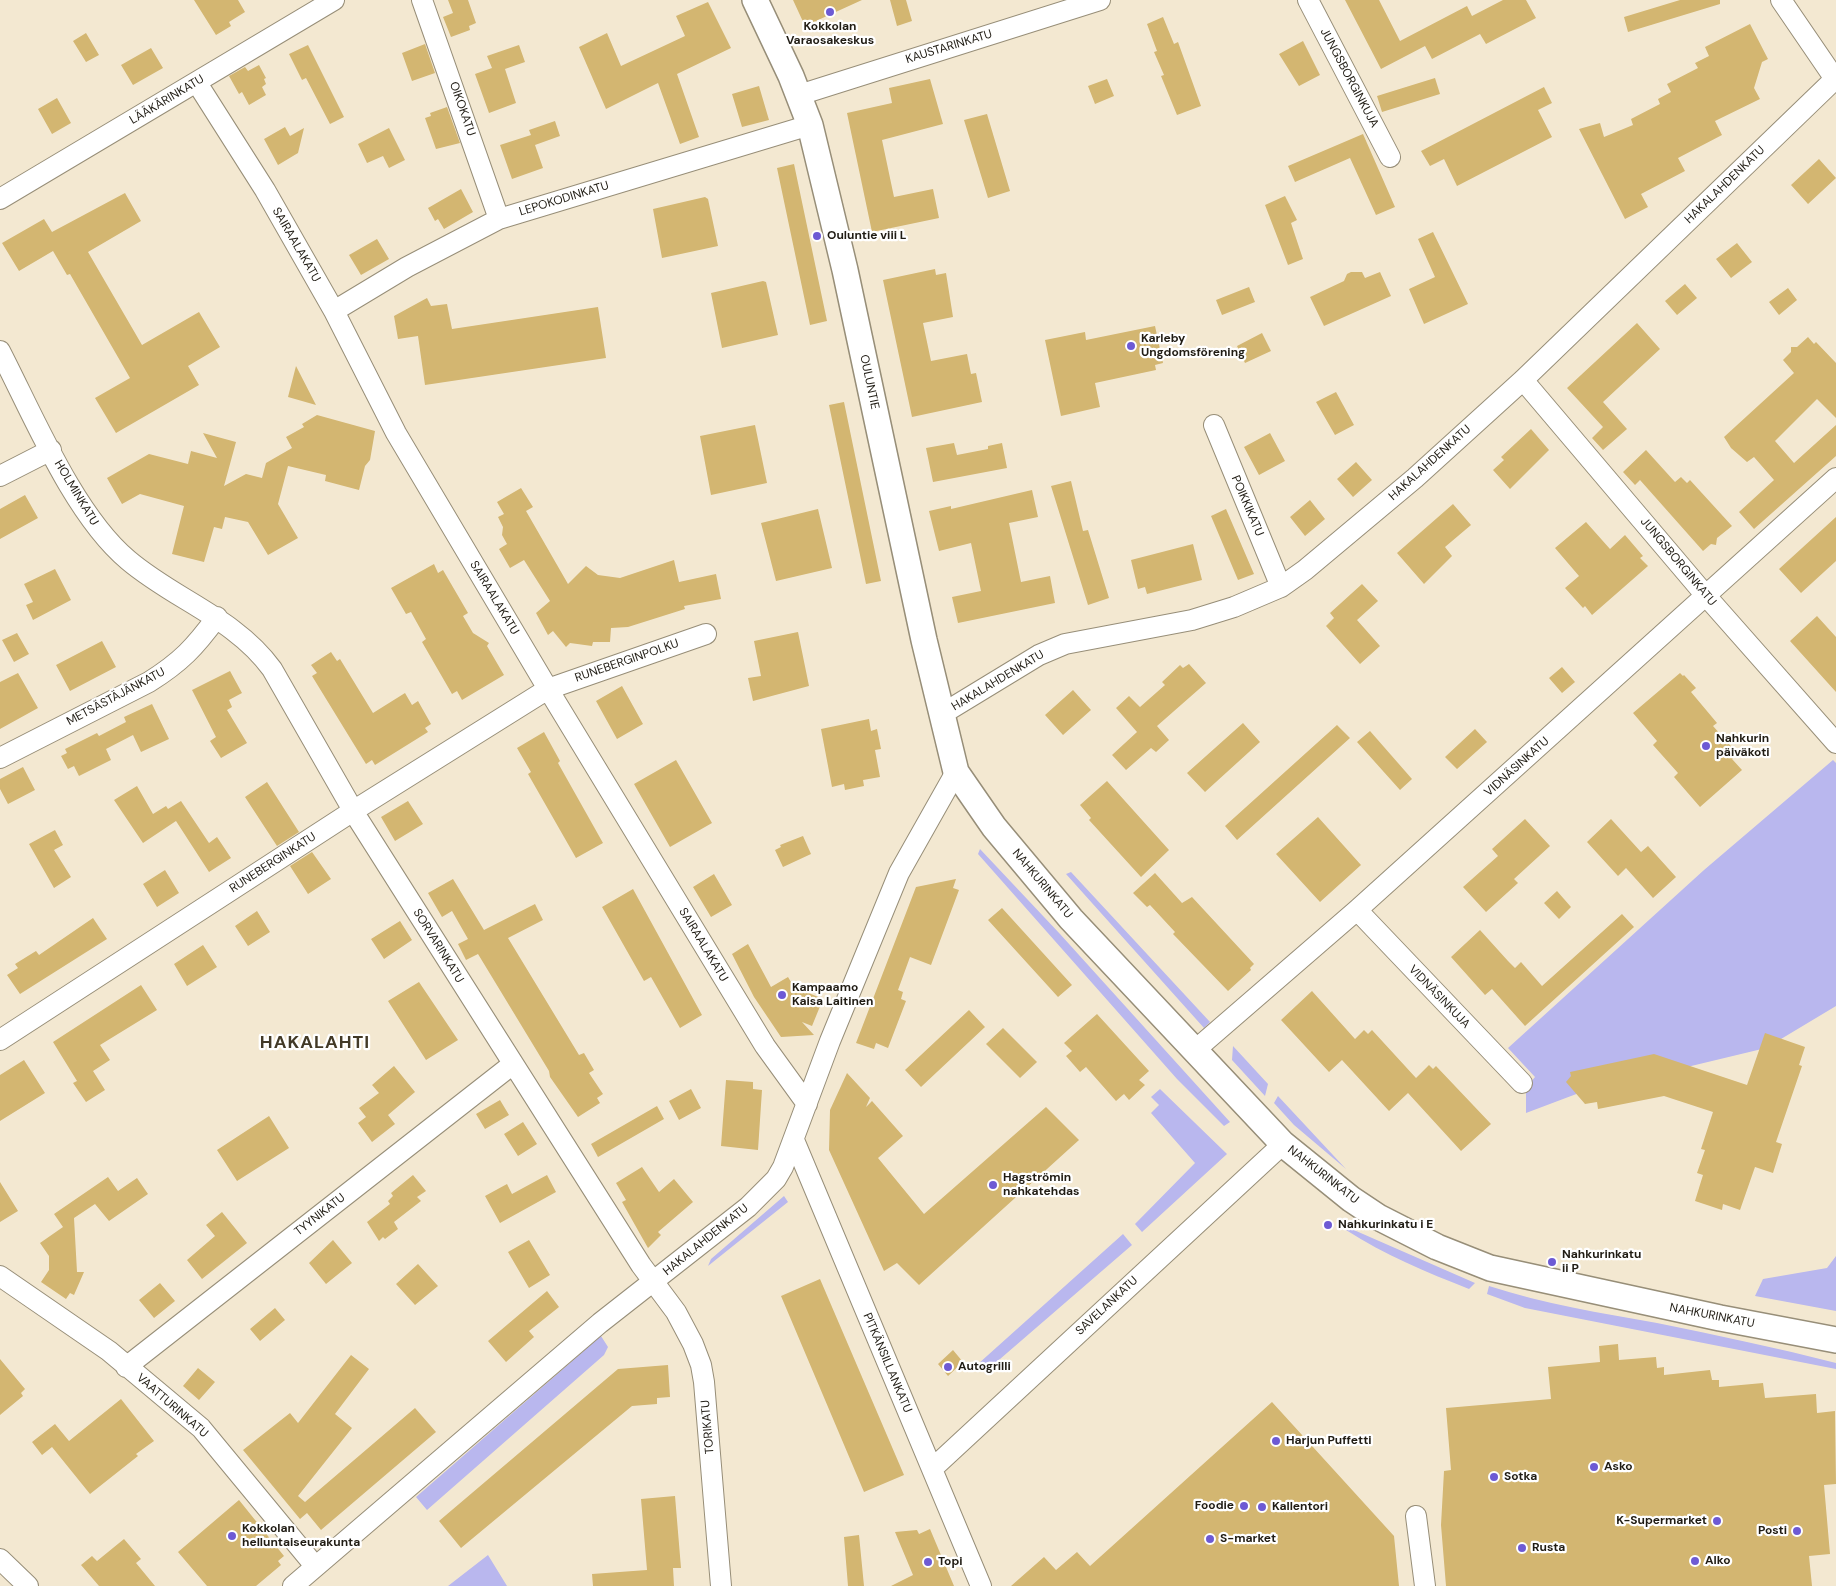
<!DOCTYPE html>
<meta charset="utf-8">
<style>
body{margin:0}
canvas{display:block;background:#f3e8d1}
</style>
<canvas width="1836" height="1586"></canvas>
<script>
const g = document.querySelector('canvas').getContext('2d');
g.lineJoin = 'round';
function paint(path, color) {
  g.fillStyle = color;
  g.fill(path, 'evenodd');
}
function strokePath(path, color, width, dash) {
  g.strokeStyle = color;
  g.lineWidth = width;
  g.lineCap = dash ? 'butt' : 'round';
  g.setLineDash(dash || []);
  g.stroke(path);
}
function drawText(font, color, halo, rows, align = 'center') {
  g.font = font + ' "DM Sans",sans-serif';
  g.lineWidth = 4.5;
  g.setLineDash([]);
  g.textBaseline = 'middle';
  g.strokeStyle = halo;
  g.fillStyle = color;
  for (const [text, x, y, turn = 0] of rows) {
    g.save();
    g.translate(x, y);
    g.rotate((+turn || 0) * Math.PI / 180);
    g.textAlign = isNaN(turn) ? turn : align;
    if (halo) g.strokeText(text, 0, 0);
    g.fillText(text, 0, 0);
    g.restore();
  }
}
paint(new Path2D(`
 M1833,760L1836,763V1006L1766,1048L1579,1093L1526,1113V1088L1535,1077L1508,1048L1704,870Z
 M980,849L1060,934L1230,1122L1224,1126L1177,1079L978,854Z
 M1071,872L1210,1022L1204,1028L1066,874Z
 M1233,1046L1268,1084L1265,1096L1232,1060Z
 M1160,1089L1227,1154L1142,1232L1135,1224L1195,1163L1151,1113L1159,1105L1151,1097Z
 M1278,1096L1346,1169L1294,1125L1274,1103Z
 M784,1196L788,1202L708,1266L711,1259Z
 M1347,1227L1475,1283L1469,1289C1426,1272 1385,1255 1346,1230Z
 M1123,1234L1132,1245L985,1372L978,1364Z
 M1836,1256V1311L1755,1296L1763,1279L1827,1268Z
 M1489,1286C1544,1304 1601,1313 1657,1323C1717,1335 1777,1348 1836,1363V1369L1525,1308L1487,1294Z
 M601,1336L608,1347L604,1355L427,1510L416,1497Z
 M488,1555L507,1586H448Z`), '#b9b7ee');
paint(new Path2D(`
 M194,0H238L245,12L229,22L231,26L216,35Z
 M448,0H468L476,23L469,26L470,30L451,37L443,17L453,13Z
 M793,0H862L805,26Z
 M890,0H906L912,21L897,26Z
 M1345,0H1379L1400,41L1467,6L1472,16L1503,0H1526L1536,18L1486,44L1480,34L1432,59L1425,46L1381,69Z
 M1680,0H1720V4L1628,32L1624,17Z
 M708,2L731,48L677,74L699,137L680,144L658,83L606,109L579,47L607,33L621,66L685,36L676,16Z
 M1163,17L1174,44L1178,42L1201,106L1177,115L1161,76L1164,75L1154,52L1157,51L1147,24Z
 M1750,24L1768,59L1762,62L1754,88L1760,99L1715,121L1722,135L1678,158L1685,171L1641,194L1648,207L1625,219L1579,129L1600,123L1604,137L1633,125L1631,119L1660,104L1658,99L1671,92L1667,84L1698,68L1695,63L1709,56L1705,47Z
 M86,33L99,55L86,62L73,41Z
 M1303,41L1320,75L1299,86L1279,54Z
 M425,44L435,73L412,81L402,53Z
 M308,45L344,117L330,124L306,78L302,80L289,54Z
 M519,45L525,62L505,69L516,103L489,113L475,74L492,68L487,56Z
 M151,48L163,68L133,85L121,65Z
 M259,65L266,78L264,79L266,84L262,87L266,95L249,105L242,92L239,94L229,76L245,67L248,71Z
 M1435,78L1440,94L1382,112L1377,96Z
 M930,79L943,124L882,140L894,197L933,189L939,218L872,232L847,113L892,103L889,88Z
 M1107,79L1114,96L1095,104L1088,86Z
 M759,86L769,120L742,127L732,94Z
 M1544,87L1552,103L1538,110L1552,137L1457,186L1444,159L1430,166L1421,151Z
 M57,98L71,123L52,134L38,109Z
 M447,107L460,143L436,149L425,118L431,116L430,113Z
 M987,114L1010,191L988,198L964,120Z
 M555,121L560,136L535,145L543,168L512,179L500,145L531,135L529,130Z
 M285,127L290,136L304,128L298,153L278,165L264,139Z
 M389,128L405,160L389,168L383,156L367,163L358,144Z
 M1363,134L1395,207L1376,215L1350,158L1295,182L1288,166Z
 M1819,159L1836,178L1808,204L1791,185Z
 M794,164L827,321L810,325L777,168Z
 M461,189L473,212L444,229L438,219L435,221L428,208Z
 M125,193L141,221L88,252L142,345L199,312L220,347L188,366L199,385L116,433L95,398L130,378L70,274L67,275L53,251L19,271L2,243L44,219L52,232Z
 M1285,196L1297,220L1291,223L1303,259L1288,265L1265,205Z
 M705,197L708,199L718,246L662,258L653,209Z
 M1433,232L1468,304L1424,324L1409,289L1435,277L1418,239Z
 M377,239L389,259L361,275L349,255Z
 M1737,243L1752,262L1731,278L1716,259Z
 M935,269L936,275L946,273L953,317L923,323L931,361L967,354L971,374L976,373L982,402L912,417L883,280Z
 M1351,272H1362L1365,278L1380,272L1391,296L1324,326L1310,297L1344,281L1347,274Z
 M763,281L766,282L778,335L722,348L711,293Z
 M1685,284L1697,298L1677,315L1665,301Z
 M1249,287L1255,302L1222,315L1216,300Z
 M1788,288L1797,300L1779,315L1769,302Z
 M427,298L431,306L447,304L452,329L598,307L606,358L425,385L418,336L398,339L394,316Z
 M1637,323L1660,349L1603,402L1627,429L1603,450L1592,438L1603,427L1567,388Z
 M1155,326L1163,363L1155,365L1156,370L1095,383L1100,407L1061,416L1045,340L1085,332L1086,340Z
 M1262,333L1271,351L1245,363L1237,346Z
 M1808,337L1814,344L1816,342L1836,363V418L1817,399L1775,441L1794,463L1836,425V456L1754,529L1739,512L1774,480L1754,457L1747,462L1731,448L1724,437L1794,373L1783,360L1791,352V347H1797Z
 M296,366L316,405L288,397Z
 M1336,392L1354,425L1335,435L1316,402Z
 M844,402L881,581L866,584L829,405Z
 M317,415L375,431L370,460L365,466L359,490L325,481L326,475L288,466L278,504L298,538L268,555L248,522L225,517L222,529L214,527L204,562L172,554L184,506L140,494L122,504L107,478L149,454L188,464L191,451L217,458L203,433L236,442L224,486L246,474L262,478L266,463L292,448L286,437L304,427L302,424Z
 M755,425L767,483L711,495L700,436Z
 M1531,429L1549,450L1510,489L1493,470L1504,460L1501,457Z
 M1270,433L1285,461L1259,475L1244,447Z
 M954,443L957,455L988,449V446L1002,443L1007,468L933,482L926,448Z
 M1646,450L1675,482L1681,477L1687,483L1690,480L1732,526L1717,538L1716,545L1711,544L1703,551L1640,480L1635,485L1623,472Z
 M1356,462L1372,480L1353,497L1337,479Z
 M1071,481L1083,531L1088,530L1109,598L1088,605L1051,486Z
 M521,488L533,507L526,511L568,584L586,566L598,575L620,578L674,560L679,582L716,574L721,599L684,606L685,609L628,627L611,628L610,642H593L592,646L570,643L566,647L553,631L548,635L536,613L550,601L524,560L510,568L499,549L507,544L502,535L503,527L498,517L504,514L497,502Z
 M1032,490L1038,517L1009,523L1021,582L1050,576L1055,603L958,623L952,597L981,591L971,543L939,551L929,511L951,506V509Z
 M25,495L38,518L0,539V509Z
 M1310,500L1325,519L1305,536L1290,517Z
 M1453,504L1471,525L1445,547L1452,556L1424,584L1397,553Z
 M818,509L832,568L776,581L761,523Z
 M1226,509L1254,574L1238,580L1211,516Z
 M1836,517V561L1801,593L1779,569Z
 M1586,522L1610,549L1625,535L1643,556L1640,558L1648,566L1592,615L1585,606L1583,608L1565,588L1579,576L1555,548Z
 M1193,544L1202,580L1147,594L1145,587L1138,589L1131,560Z
 M434,564L438,573L443,570L468,613L463,616L473,633L489,643L487,646L504,675L462,700L457,691L452,694L422,642L426,639L411,612L406,614L391,588Z
 M55,569L71,600L33,620L26,605L33,602L24,584Z
 M1362,584L1378,601L1357,620L1380,646L1360,664L1326,626L1334,618L1330,613Z
 M1817,616L1836,637V692L1790,641Z
 M798,632L809,686L753,701L748,678L761,676L754,641Z
 M17,633L29,654L14,662L2,640Z
 M102,641L116,667L70,691L56,665Z
 M331,652L337,661L340,659L373,713L405,693L412,705L418,701L431,724L425,728L428,732L375,765L372,760L366,764L312,676L317,673L311,665Z
 M1189,664L1206,683L1157,726L1169,740L1156,752L1151,748L1126,770L1112,755L1137,732L1116,708L1129,696L1140,707L1165,685L1162,682L1180,665L1183,668Z
 M1562,667L1575,682L1562,693L1549,678Z
 M230,671L242,693L229,700L232,707L227,710L247,743L221,758L210,741L216,737L192,690Z
 M18,673L38,708L0,729V682Z
 M1680,673L1683,676L1684,675L1696,688L1691,692L1717,723L1713,726L1738,754L1732,759L1742,770L1700,807L1674,777L1678,773L1653,745L1657,741L1633,713Z
 M622,686L643,724L617,739L596,701Z
 M1073,690L1091,710L1063,735L1045,715Z
 M152,704L169,739L141,752L133,735L106,749L111,760L79,776L74,766L68,769L61,756L67,753L65,749L97,733L99,736L126,722L124,717Z
 M869,719L871,731L877,729L881,749L875,750L880,777L863,780L864,786L845,790L844,784L832,787L821,729Z
 M1243,723L1260,742L1205,792L1187,773Z
 M1337,725L1350,738L1237,840L1225,826Z
 M1475,729L1487,742L1457,769L1445,757Z
 M1370,731L1412,779L1400,790L1357,742Z
 M544,732L560,761L558,763L603,843L576,858L528,774L531,772L517,748Z
 M676,760L712,823L670,847L634,784Z
 M23,767L35,790L8,804L0,789V779Z
 M1107,781L1169,850L1141,877L1089,820L1091,818L1080,805Z
 M267,782L299,832L277,846L245,797Z
 M137,786L153,814L166,806L168,809L181,801L209,843L217,837L231,858L209,872L176,821L143,843L114,800Z
 M408,801L423,824L395,841L381,817Z
 M1318,817L1361,865L1320,902L1276,854Z
 M1525,819L1550,846L1514,879L1518,883L1486,912L1463,887L1498,856L1492,849Z
 M1611,819L1641,852L1648,846L1676,877L1653,898L1626,868L1618,876L1587,842Z
 M55,830L63,845L54,850L71,877L54,888L29,844Z
 M803,836L811,854L783,867L775,850L781,847L780,845Z
 M312,852L331,879L308,894L290,866Z
 M165,870L179,893L157,907L143,884Z
 M1155,873L1182,903L1192,897L1254,964L1250,968L1251,970L1228,991L1173,934L1175,932L1150,905L1147,907L1133,893Z
 M714,874L732,905L711,917L693,887Z
 M453,879L484,930L535,904L543,920L508,938L579,1055L584,1053L594,1070L589,1073L603,1094L597,1098L600,1103L578,1117L550,1077L549,1071L478,954L466,960L458,944L468,939L452,911L442,917L428,893Z
 M956,879L953,888L959,890L931,965L910,957L898,990L903,992L901,999L906,1001L888,1048L876,1043L874,1049L856,1043L916,887Z
 M633,889L702,1015L680,1028L651,977L644,981L602,907Z
 M1557,891L1571,907L1559,919L1544,903Z
 M1002,908L1072,985L1058,997L988,920Z
 M257,911L270,932L248,946L235,926Z
 M1622,914L1634,927L1525,1026L1492,989L1485,995L1451,957L1480,930L1508,961L1515,968L1521,962L1542,986Z
 M93,918L107,939L20,994L7,975L18,968L15,964L36,951L39,955Z
 M400,921L412,940L384,959L371,939Z
 M748,944L771,987L788,977L791,982L800,985L799,989L823,999L812,1026L802,1022L814,1035L781,1037L754,997L732,954Z
 M203,945L217,967L187,986L174,964Z
 M419,982L458,1040L426,1060L388,1001Z
 M141,985L157,1010L100,1045L110,1060L93,1071L105,1090L86,1102L73,1083L77,1081L53,1042Z
 M1312,991L1355,1039L1364,1030L1368,1034L1372,1030L1416,1078L1429,1065L1433,1069L1436,1066L1491,1124L1461,1151L1408,1093L1389,1111L1342,1060L1329,1072L1281,1020Z
 M969,1010L985,1027L921,1087L905,1070Z
 M1097,1014L1149,1071L1139,1080L1145,1085L1129,1100L1124,1094L1116,1101L1086,1067L1080,1072L1066,1056L1072,1051L1064,1043Z
 M1003,1028L1037,1062L1020,1078L986,1044Z
 M1765,1033L1805,1047L1799,1065L1802,1066L1776,1142L1782,1144L1773,1173L1755,1167L1740,1210L1723,1204L1722,1210L1695,1201L1703,1175L1697,1173L1705,1150L1701,1149L1713,1112L1664,1096L1598,1109L1597,1102L1585,1104L1566,1082L1571,1076L1570,1072L1654,1054L1747,1085Z
 M24,1060L45,1093L0,1121V1075Z
 M394,1066L415,1092L388,1115L395,1124L372,1142L358,1123L366,1117L359,1108L379,1093L372,1085Z
 M847,1073L870,1098L866,1107L872,1101L903,1136L878,1158L924,1214L1046,1107L1079,1140L919,1285L897,1263L884,1271L829,1150L830,1110Z
 M726,1080L753,1082V1089L762,1090L758,1150L721,1146Z
 M691,1089L701,1108L679,1120L669,1101Z
 M500,1100L509,1115L485,1129L476,1114Z
 M657,1106L664,1119L598,1157L591,1144Z
 M269,1116L289,1148L237,1181L217,1150Z
 M523,1122L537,1144L518,1156L504,1134Z
 M642,1167L659,1192L674,1179L693,1202L658,1232L661,1235L648,1248L622,1202L626,1200L616,1183Z
 M413,1175L426,1191L417,1197L421,1201L394,1222L398,1229L385,1239L383,1237L379,1241L367,1222L390,1204L388,1201L393,1196L391,1193Z
 M547,1175L556,1192L500,1223L485,1196L507,1184L512,1194Z
 M108,1177L118,1191L137,1178L148,1194L109,1221L95,1204L74,1218L77,1272H84L74,1295L70,1293L66,1299L41,1282L49,1270V1256L40,1243L63,1227L54,1214Z
 M0,1182L18,1211L0,1222Z
 M222,1212L247,1243L202,1279L187,1260L215,1236L206,1225Z
 M333,1240L352,1263L326,1284L309,1263Z
 M529,1240L550,1275L529,1288L508,1252Z
 M418,1264L438,1286L415,1305L396,1284Z
 M820,1279L904,1475L864,1492L781,1296Z
 M160,1283L175,1301L154,1318L139,1300Z
 M547,1291L559,1307L529,1331L534,1337L506,1362L488,1341Z
 M275,1308L285,1320L260,1341L250,1329Z
 M1618,1344L1619,1360L1656,1357L1657,1368L1664,1367V1375L1710,1370L1712,1380H1719V1387L1763,1383L1765,1398L1816,1394L1817,1413L1835,1411L1836,1484L1824,1485L1830,1554L1809,1556L1812,1586H1446L1441,1525L1444,1471L1451,1470L1446,1408L1551,1399L1548,1367L1600,1362L1599,1346Z
 M953,1350L963,1362L948,1376L938,1364Z
 M351,1355L369,1369L335,1414L352,1428L298,1496L305,1502L415,1408L436,1432L321,1530L307,1513L300,1519L243,1450L290,1413L298,1423Z
 M0,1359L25,1389L21,1393L23,1396L0,1415Z
 M668,1365L670,1397L657,1398V1404L632,1406L461,1548L439,1521L618,1369Z
 M198,1368L215,1382L199,1400L183,1386Z
 M121,1399L154,1441L136,1454L138,1456L90,1494L52,1447L42,1455L32,1442L55,1424L69,1441Z
 M1272,1402L1394,1536L1399,1586H1011L1044,1557L1056,1570L1077,1552L1090,1566Z
 M675,1496L681,1568H673L674,1586H593L592,1574L647,1570L641,1499Z
 M239,1500L284,1556L278,1561L281,1565L256,1586H207L178,1552Z
 M930,1529L954,1586H891L913,1575L895,1532L917,1530L919,1534Z
 M859,1535L864,1586H848L844,1537Z
 M124,1539L141,1559L136,1563L155,1586H99L81,1565L92,1556L97,1561Z`), '#d3b671');
const minor = new Path2D(`
 M422,0L499,219
 M1308,0L1390,157
 M1781,0L1835,79
 M197,83L265,190L334,311L396,433L548,689L765,1046L807,1104
 M799,95L1100,0
 M0,199L334,0
 M334,311L407,267L499,219L810,125
 M0,351C33,415 74,515 128,560C175,600 235,618 272,669L358,819L641,1265L676,1312L693,1344L701,1365L704,1382L721,1586
 M1523,380L1707,597L1836,743
 M1214,425L1281,587
 M0,476L51,450
 M942,714L1039,655L1065,644L1192,620L1234,607L1281,587L1305,570L1415,478L1523,380L1836,78
 M0,758L149,682C181,662 195,647 217,617
 M1357,910L1522,1083
 M0,1040L353,811L548,689L706,634
 M1194,1051L1357,910L1836,478
 M794,1140L981,1586
 M0,1276L109,1351L201,1428L315,1566
 M126,1367L513,1064
 M932,1469L1283,1144
 M1416,1516L1425,1586
 M0,1559L28,1586
 M293,1586L600,1323L748,1207L776,1179L783,1167L830,1041L899,873L956,772`);
const major = new Path2D(`
 M755,0L791,76L810,125L845,270L924,640L956,772L994,827L1071,919L1283,1144L1351,1199L1378,1217L1437,1247L1490,1268L1720,1318L1836,1340`);
strokePath(minor, '#978e78', 22);
strokePath(major, '#978e78', 28);
strokePath(minor, '#fff', 20);
strokePath(major, '#fff', 25);
for (const [x, y, r, color] of [
 [830,12,5,"#6d5ad4"],
 [817,236,5,"#6d5ad4"],
 [1131,346,5,"#6d5ad4"],
 [1706,746,5,"#6d5ad4"],
 [782,995,5,"#6d5ad4"],
 [993,1185,5,"#6d5ad4"],
 [1328,1225,5,"#6d5ad4"],
 [1552,1262,5,"#6d5ad4"],
 [948,1367,5,"#6d5ad4"],
 [1276,1441,5,"#6d5ad4"],
 [1594,1467,5,"#6d5ad4"],
 [1494,1477,5,"#6d5ad4"],
 [1244,1506,5,"#6d5ad4"],
 [1262,1507,5,"#6d5ad4"],
 [1717,1521,5,"#6d5ad4"],
 [1797,1531,5,"#6d5ad4"],
 [232,1536,5,"#6d5ad4"],
 [1210,1539,5,"#6d5ad4"],
 [1522,1548,5,"#6d5ad4"],
 [1695,1561,5,"#6d5ad4"],
 [928,1562,5,"#6d5ad4"]
]) {
  const dot = new Path2D();
  dot.arc(x, y, r, 0, 2 * Math.PI);
  g.fillStyle = color;
  g.fill(dot);
  strokePath(dot, '#fff', 2);
}
drawText('bold 12px', '#201c14', '#fff', [
 ["Kokkolan",830,27,"center"],
 ["Varaosakeskus",830,41,"center"],
 ["Ouluntie viii L",827,236],
 ["Karleby",1141,339],
 ["Ungdomsförening",1141,353],
 ["Nahkurin",1716,739],
 ["päiväkoti",1716,753],
 ["Kampaamo",792,988],
 ["Kaisa Laitinen",792,1002],
 ["Hagströmin",1003,1178],
 ["nahkatehdas",1003,1192],
 ["Nahkurinkatu i E",1338,1225],
 ["Nahkurinkatu",1562,1255],
 ["ii P",1562,1269],
 ["Autogrilli",958,1367],
 ["Harjun Puffetti",1286,1441],
 ["Asko",1604,1467],
 ["Sotka",1504,1477],
 ["Foodie",1234,1506,"right"],
 ["Kallentori",1272,1507],
 ["K-Supermarket",1707,1521,"right"],
 ["Kokkolan",242,1529],
 ["helluntaiseurakunta",242,1543],
 ["Posti",1787,1531,"right"],
 ["S-market",1220,1539],
 ["Rusta",1532,1548],
 ["Alko",1705,1561],
 ["Topi",938,1562]
], 'left');
drawText('12px', '#201c14', '#fff', [
 ["KAUSTARINKATU",949,47,-17],
 ["JUNGSBORGINKUJA",1349,78,62],
 ["LÄÄKÄRINKATU",167,100,-31],
 ["OIKOKATU",462,109,71],
 ["HAKALAHDENKATU",1725,185,-44],
 ["LEPOKODINKATU",564,199,-17],
 ["SAIRAALAKATU",296,245,60],
 ["OULUNTIE",869,382,78],
 ["HAKALAHDENKATU",1430,463,-42],
 ["HOLMINKATU",76,493,59],
 ["POIKKIKATU",1247,506,67],
 ["JUNGSBORGINKATU",1678,562,50],
 ["SAIRAALAKATU",494,598,59],
 ["RUNEBERGINPOLKU",627,661,-19],
 ["HAKALAHDENKATU",998,681,-31],
 ["METSÄSTÄJÄNKATU",116,697,-28],
 ["VIDNÄSINKATU",1517,767,-42],
 ["RUNEBERGINKATU",273,863,-33],
 ["NAHKURINKATU",1042,884,50],
 ["SAIRAALAKATU",703,945,59],
 ["SORVARINKATU",438,946,58],
 ["VIDNÄSINKUJA",1439,997,46],
 ["NAHKURINKATU",1323,1175,38],
 ["TYYNIKATU",320,1215,-38],
 ["HAKALAHDENKATU",706,1240,-39],
 ["SAVELANKATU",1107,1306,-43],
 ["NAHKURINKATU",1712,1316,11],
 ["PITKÄNSILLANKATU",887,1363,67],
 ["VAATTURINKATU",172,1406,41],
 ["TORIKATU",708,1427,-95]
]);
g.letterSpacing = '1px';
drawText('bold 18px', '#423926', '#fff', [
 ["HAKALAHTI",315,1043]
]);
g.letterSpacing = '0px';
</script>
